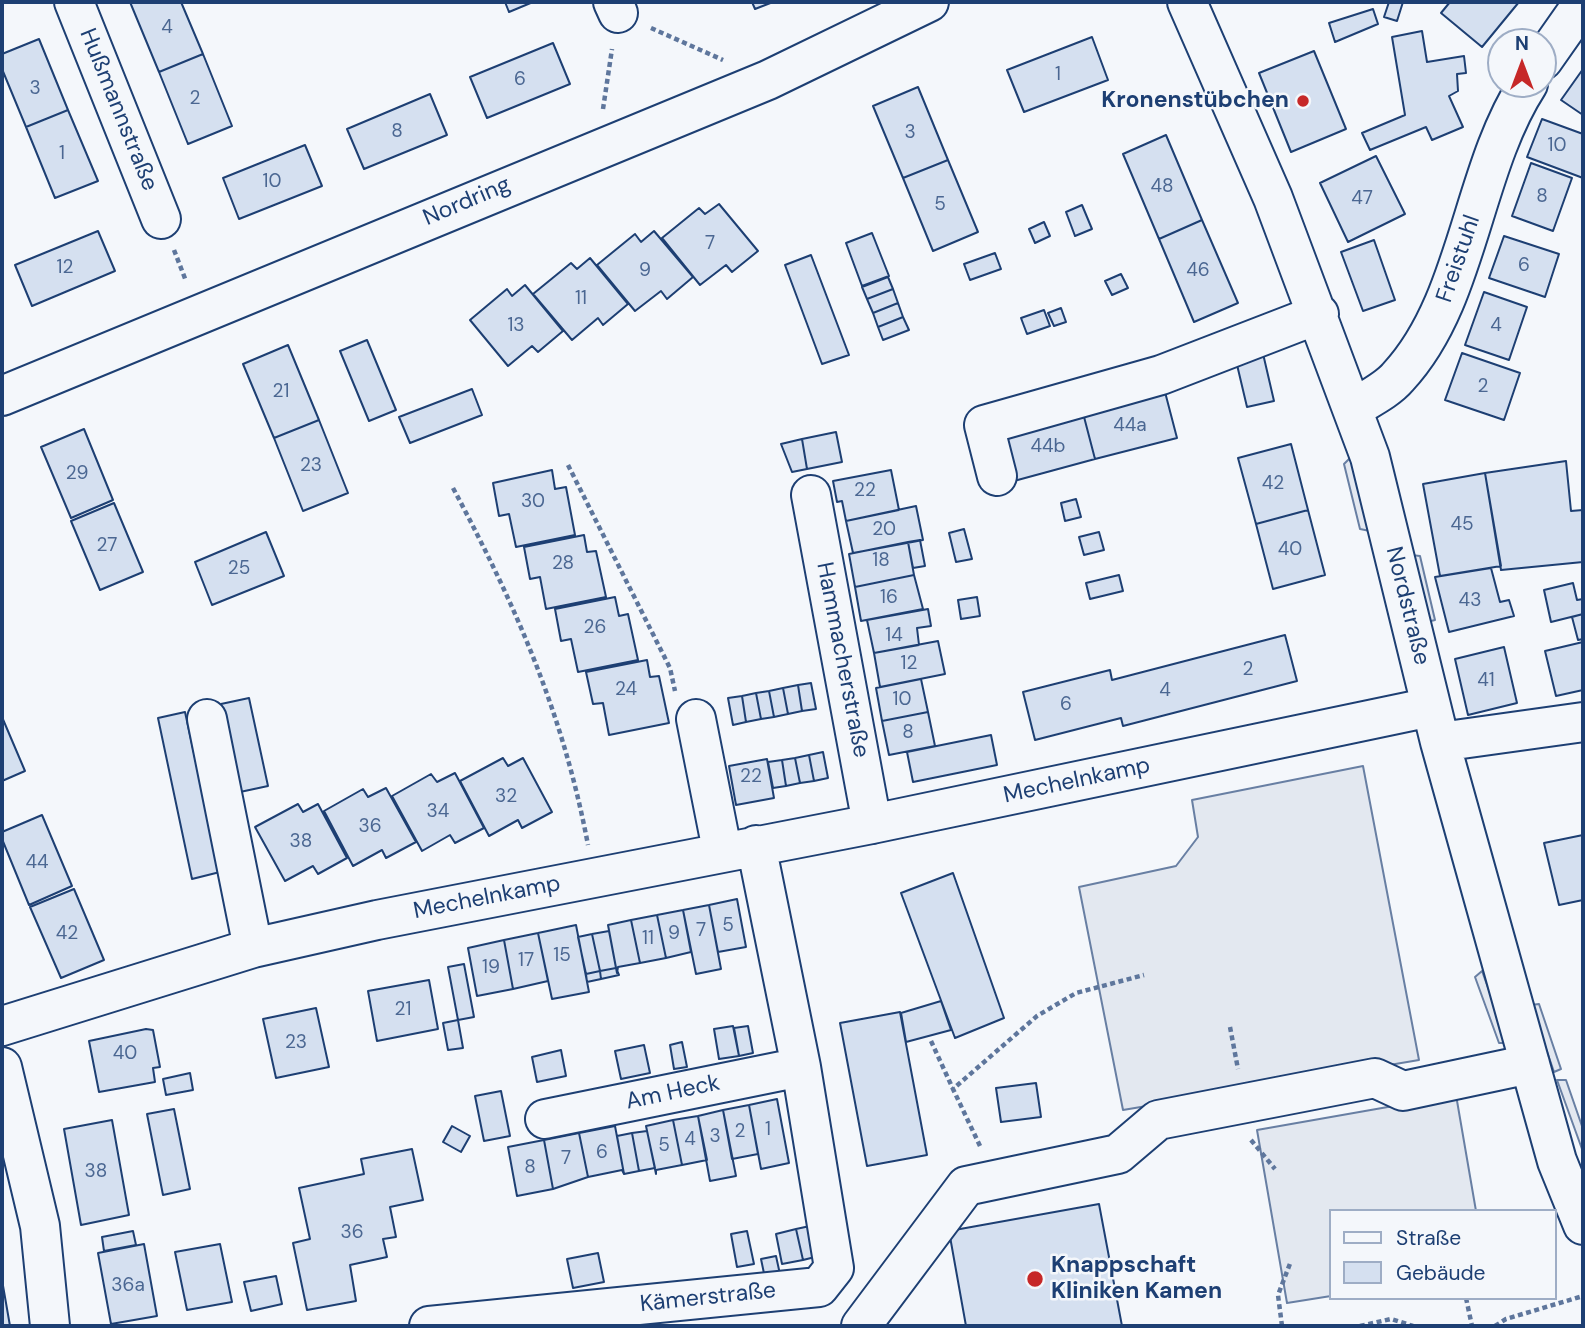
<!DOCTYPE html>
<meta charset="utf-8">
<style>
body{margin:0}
#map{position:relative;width:1585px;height:1328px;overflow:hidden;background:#f4f7fb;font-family:"DM Sans",sans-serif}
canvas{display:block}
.frame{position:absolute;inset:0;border:4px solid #1d3f73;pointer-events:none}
.legend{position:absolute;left:1329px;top:1209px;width:228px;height:91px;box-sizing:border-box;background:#f4f7fb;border:2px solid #9eadc5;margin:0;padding:9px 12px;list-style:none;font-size:21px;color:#1d3f73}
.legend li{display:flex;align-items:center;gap:14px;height:35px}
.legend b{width:35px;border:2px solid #9eadc5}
.north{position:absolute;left:1487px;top:28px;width:70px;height:70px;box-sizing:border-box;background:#f4f7fb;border:2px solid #9eadc5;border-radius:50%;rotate:0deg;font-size:19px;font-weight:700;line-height:28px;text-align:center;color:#1d3f73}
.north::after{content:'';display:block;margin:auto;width:24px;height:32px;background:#c62828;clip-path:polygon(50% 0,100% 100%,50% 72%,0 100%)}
</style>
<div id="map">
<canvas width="1585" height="1328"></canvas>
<div class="frame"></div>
<ul class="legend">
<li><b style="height:9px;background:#f4f7fb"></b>Straße</li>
<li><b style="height:19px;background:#d5e0f0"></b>Gebäude</li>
</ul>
<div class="north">N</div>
</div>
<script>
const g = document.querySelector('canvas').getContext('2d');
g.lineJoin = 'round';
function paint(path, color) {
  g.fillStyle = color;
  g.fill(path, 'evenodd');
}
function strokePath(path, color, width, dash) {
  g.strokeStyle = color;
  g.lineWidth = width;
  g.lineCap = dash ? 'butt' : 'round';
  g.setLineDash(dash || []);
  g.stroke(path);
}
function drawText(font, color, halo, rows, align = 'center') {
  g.font = font + ' "DM Sans",sans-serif';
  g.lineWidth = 5;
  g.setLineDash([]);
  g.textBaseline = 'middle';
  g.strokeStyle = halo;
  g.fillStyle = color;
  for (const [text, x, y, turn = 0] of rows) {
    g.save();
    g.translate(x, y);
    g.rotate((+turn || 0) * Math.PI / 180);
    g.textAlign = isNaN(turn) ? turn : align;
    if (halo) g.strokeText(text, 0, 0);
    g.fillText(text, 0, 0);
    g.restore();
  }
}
const parking = new Path2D(`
 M1352,456L1370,531L1360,529L1344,464Z
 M1411,555L1420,556L1435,620L1427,622Z
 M1363,766L1419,1060L1123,1110L1079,887L1176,866L1198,837L1192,800Z
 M1482,971L1508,1043H1499L1475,977Z
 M1539,1004L1561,1069L1554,1072L1531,1005Z
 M1557,1080H1566L1583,1129L1582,1149Z
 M1456,1095L1476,1211H1331V1296L1287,1303L1257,1130Z`);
paint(parking, '#e3e8f0');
strokePath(parking, '#687fa3', 2);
const building = new Path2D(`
 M130,2H181L203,54L159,72Z
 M505,2H533L509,12Z
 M752,2H773L755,9Z
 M1389,2H1403L1397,21L1384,17Z
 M1450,2H1519L1482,47L1441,13Z
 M1373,9L1378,24L1335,42L1329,23Z
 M1422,31L1427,62L1464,56L1466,73L1457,74L1458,91L1449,96L1463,127L1432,140L1426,127L1370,150L1362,133L1405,115L1392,37Z
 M1092,37L1108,80L1024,112L1007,70Z
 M39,39L68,110L26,127L2,69V54Z
 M553,43L570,84L487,118L470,77Z
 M1314,51L1346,129L1291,152L1259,73Z
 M203,54L232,126L188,144L159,72Z
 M1583,69V115L1561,100Z
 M918,87L948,160L903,178L873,106Z
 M430,94L447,135L364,169L347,129Z
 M68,110L98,181L55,198L26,127Z
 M1542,119L1583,134V178L1527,157Z
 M1166,135L1202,220L1159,239L1123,154Z
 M305,145L322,186L239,219L223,178Z
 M1376,156L1405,214L1348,242L1320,183Z
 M948,160L978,232L933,251L903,178Z
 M1531,163L1572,178L1553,231L1512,216Z
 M719,204L758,251L732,272L726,265L700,285L662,238L699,208L705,214Z
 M1082,205L1092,229L1075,236L1066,212Z
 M1202,220L1238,303L1194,322L1159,239Z
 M1044,222L1050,236L1035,243L1029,229Z
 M98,231L115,271L32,306L15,265Z
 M654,231L693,277L667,299L661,291L635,311L597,265L635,234L641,242Z
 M872,233L889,276L862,286L846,243Z
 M1504,236L1559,254L1545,297L1489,278Z
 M1374,240L1395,300L1363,311L1341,252Z
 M995,253L1001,269L970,280L964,264Z
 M811,255L849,355L822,364L785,265Z
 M590,258L628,304L603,325L598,318L572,340L533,294L571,263L577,269Z
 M1121,274L1128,288L1112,295L1105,281Z
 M888,277L893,289L867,299L862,287Z
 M525,285L563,331L538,352L532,346L508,366L470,320L507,289L512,296Z
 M893,289L898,303L873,313L867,299Z
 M1484,292L1527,307L1509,360L1465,345Z
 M898,303L903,317L878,327L873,313Z
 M1061,308L1066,322L1054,326L1048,313Z
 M1044,310L1050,326L1027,334L1021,318Z
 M903,317L909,330L883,340L878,327Z
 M367,340L396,410L369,421L340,351Z
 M288,345L319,420L274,438L243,364Z
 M1261,345L1274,401L1247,407L1234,352Z
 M1462,353L1520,373L1504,420L1445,400Z
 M472,389L482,415L410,443L399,417Z
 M1165,392L1177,438L1095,459L1083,413Z
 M1083,413L1095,459L1014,481L1001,434Z
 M319,420L348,493L303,511L274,438Z
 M84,429L113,500L71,518L41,447Z
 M836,432L842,462L807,469L802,439Z
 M802,439L807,469L792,472L781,444Z
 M1291,444L1308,510L1256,524L1238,458Z
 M1566,461L1571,511L1583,510V562L1501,570L1485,473Z
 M552,470L555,489L566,487L575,535L516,547L509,514L499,516L493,483Z
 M891,470L899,510L846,521L842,501L837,502L833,481Z
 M1485,473L1501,566L1440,576L1423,484Z
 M1076,499L1081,517L1065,521L1061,503Z
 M114,503L143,572L100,590L71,521Z
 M916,506L923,540L853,553L846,521Z
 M1308,510L1325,575L1273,589L1256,524Z
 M964,529L972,559L956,562L949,533Z
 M266,532L284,576L212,605L195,562Z
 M1099,532L1104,550L1084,555L1079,537Z
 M584,535L587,552L596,551L606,597L546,609L540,577L530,579L524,547Z
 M920,540L925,566L913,568L908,542Z
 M908,542L914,575L855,587L849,554Z
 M1491,568L1500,602L1509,600L1514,616L1449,632L1435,577Z
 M914,575L923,609L861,621L855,587Z
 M1119,575L1123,591L1090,599L1086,583Z
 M1573,583L1577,600L1583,599V614L1551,622L1544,590Z
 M615,597L619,616L628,614L638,660L578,672L571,639L561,641L555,609Z
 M977,597L980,616L961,619L958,600Z
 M928,609L931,626L917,628L919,645L874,653L867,620Z
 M1583,614V639L1578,640L1572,617Z
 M1285,635L1297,681L1123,726L1121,718L1035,740L1023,692L1110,670L1112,680Z
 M938,641L945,674L880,687L874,653Z
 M1583,642V690L1556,696L1545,651Z
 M1504,647L1517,703L1468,715L1455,659Z
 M647,660L650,677L659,676L669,723L609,735L603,703L593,704L586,672Z
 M921,679L928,712L882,721L876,688Z
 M811,683L816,709L802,711L798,685Z
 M798,685L802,711L788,714L783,688Z
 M783,688L788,714L774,717L769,691Z
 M769,691L774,717L761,719L756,693Z
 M756,693L761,719L746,722L742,696Z
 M742,696L746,722L733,725L728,698Z
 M249,698L268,786L240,792L221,704Z
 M185,712L220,872L192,879L158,718Z
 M928,712L935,746L889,755L882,721Z
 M2,717L25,771L2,781Z
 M991,735L997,765L913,782L907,752Z
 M823,752L828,778L814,781L809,755Z
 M809,755L814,781L800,783L795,758Z
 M503,758L508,766L523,758L552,812L522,828L518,820L489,836L460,781Z
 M795,758L800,783L786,786L782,760Z
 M767,759L774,798L736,805L729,766Z
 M782,760L786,786L773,788L768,762Z
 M455,773L484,828L455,843L450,835L422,851L392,796L431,774L437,782Z
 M386,788L416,842L386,858L382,850L353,866L324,811L363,789L368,797Z
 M298,804L303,812L318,804L347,858L318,874L313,866L285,881L255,827Z
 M42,815L72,886L29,905L2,839V832Z
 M1583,835V900L1559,905L1544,843Z
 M953,873L1004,1018L955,1038L901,893Z
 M74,889L104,960L61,978L30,907Z
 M737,899L746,947L718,952L709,905Z
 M709,905L721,969L696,974L683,910Z
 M683,910L691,952L666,958L657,915Z
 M657,915L666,958L640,963L631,920Z
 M631,920L640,963L618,967L617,973L608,925Z
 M576,925L589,992L552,999L538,933Z
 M609,931L616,968L600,971L592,934Z
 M538,933L548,981L513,989L504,940Z
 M592,934L600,971L586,974L578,937Z
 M504,940L513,989L477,996L468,948Z
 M464,964L474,1017L458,1020L448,967Z
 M616,968L619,975L601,979L600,971Z
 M600,971L601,979L587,982L586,974Z
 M429,980L438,1029L377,1041L368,991Z
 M941,1001L951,1030L906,1042L901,1013Z
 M316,1008L329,1067L276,1078L263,1019Z
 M900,1012L927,1155L867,1166L840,1023Z
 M458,1020L463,1048L448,1050L443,1023Z
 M733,1026L739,1056L719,1059L714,1029Z
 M748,1026L753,1053L739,1056L734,1028Z
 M146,1029L153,1030L160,1067L153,1068L155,1082L99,1092L89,1041Z
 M682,1042L687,1067L674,1069L670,1045Z
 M644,1045L650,1073L621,1079L615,1051Z
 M561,1050L566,1076L537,1082L532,1057Z
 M190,1073L193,1090L166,1095L163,1079Z
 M1036,1083L1041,1117L1001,1122L996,1088Z
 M501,1091L510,1136L484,1141L475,1096Z
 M777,1099L789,1163L761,1169L749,1105Z
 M749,1105L758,1154L732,1159L723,1110Z
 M174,1109L190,1189L163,1195L147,1114Z
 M723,1110L736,1176L710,1181L698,1116Z
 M698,1116L707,1160L682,1165L673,1120Z
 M112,1120L129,1215L81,1225L64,1129Z
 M673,1120L682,1165L656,1170V1174L646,1126Z
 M452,1126L470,1136L461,1152L443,1142Z
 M615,1126L624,1174L622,1170L588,1177L579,1133Z
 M647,1131L655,1168L639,1171L632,1133Z
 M579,1133L588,1177L553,1189L544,1140Z
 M632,1133L639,1171L624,1174L617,1136Z
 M544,1140L553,1189L517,1196L508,1147Z
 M412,1149L423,1200L390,1207L396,1237L383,1239L387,1257L350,1265L356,1301L307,1310L293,1243L310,1239L299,1188L364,1174L361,1159Z
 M1099,1204L1122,1326H966L949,1231Z
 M810,1226L815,1257L803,1260L796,1229Z
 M796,1229L803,1260L782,1264L776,1234Z
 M133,1231L136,1245L104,1251L102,1237Z
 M747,1231L754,1264L737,1267L731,1234Z
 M144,1244L157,1316L111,1324L98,1253Z
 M220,1244L232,1302L187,1310L175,1252Z
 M598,1253L604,1282L573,1288L567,1259Z
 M776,1256L781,1279L766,1283L761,1259Z
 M276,1276L282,1304L251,1311L244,1282Z
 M2,1280L10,1326H2Z`);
paint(building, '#d5e0f0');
strokePath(building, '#1d3f73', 2);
const minor = new Path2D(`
 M74,2L161,219
 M613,2L618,13
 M1187,2L1273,198L1370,457L1440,742L1557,1161L1583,1225
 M1543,60L1583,3
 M1354,408C1368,399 1387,390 1398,377C1469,301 1471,172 1528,84
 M997,476L984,425L1161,375L1319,314
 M811,495L872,824
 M207,719L253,948
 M696,719L722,850
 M1440,742L1583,722
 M2,1026L253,948L377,920L872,824L1431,707
 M2,1067L40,1226L50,1326
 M545,1119L801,1067
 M429,1326L819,1287L834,1268L801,1067L756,845
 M861,1326L966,1186L1118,1154L1158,1120L1375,1078L1403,1091L1530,1064`);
const major = new Path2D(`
 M2,396L768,80L929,2`);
strokePath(minor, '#1d3f73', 42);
strokePath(major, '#1d3f73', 42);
strokePath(new Path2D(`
 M651,28L723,60
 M603,109L612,49
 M174,250L186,281
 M568,465L670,668L675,691
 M453,488C516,606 563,713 588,845
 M1230,1027L1238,1069
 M931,1041L953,1089
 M1251,1140L1275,1169
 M980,1146L953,1089L1037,1016L1076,993L1144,975
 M1466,1298L1472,1326
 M1282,1326L1278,1295L1291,1261
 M1360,1326L1391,1319L1413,1326
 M1495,1326L1506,1319L1583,1296`), '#5e769c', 4.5, [5, 3.5]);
strokePath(minor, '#f4f7fb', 38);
strokePath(major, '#f4f7fb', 38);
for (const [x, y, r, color] of [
 [1303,101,7,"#c62828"],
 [1035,1279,9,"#c62828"]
]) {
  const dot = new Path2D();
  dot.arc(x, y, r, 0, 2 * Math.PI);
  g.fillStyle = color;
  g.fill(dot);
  strokePath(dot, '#f4f7fb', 2.5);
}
drawText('19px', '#4b6792', null, [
 ["4",167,28],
 ["1",1058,75],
 ["6",520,80],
 ["3",35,89],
 ["2",195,99],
 ["8",397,132],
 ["3",910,133],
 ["10",1557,146],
 ["1",62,154],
 ["10",272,182],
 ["48",1162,187],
 ["8",1542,197],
 ["47",1362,199],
 ["5",940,205],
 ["7",710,244],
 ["6",1524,266],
 ["12",65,268],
 ["9",645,271],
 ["46",1198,271],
 ["11",581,299],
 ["13",516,326],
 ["4",1496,326],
 ["2",1483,387],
 ["21",281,392],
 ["44a",1130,426],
 ["44b",1048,447],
 ["23",311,466],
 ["29",77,474],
 ["42",1273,484],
 ["22",865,491],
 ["30",533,502],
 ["45",1462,525],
 ["20",884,530],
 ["27",107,546],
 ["40",1290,550],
 ["18",881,561],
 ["28",563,564],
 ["25",239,569],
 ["16",889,598],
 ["43",1470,601],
 ["26",595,628],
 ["14",894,636],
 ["12",909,664],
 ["2",1248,670],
 ["41",1486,681],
 ["24",626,690],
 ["4",1165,691],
 ["10",902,700],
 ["6",1066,705],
 ["8",908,733],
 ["22",751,777],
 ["32",506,797],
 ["34",438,812],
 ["36",370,827],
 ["38",301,842],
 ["44",37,863],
 ["5",728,926],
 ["7",701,931],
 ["42",67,934],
 ["9",674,934],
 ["11",648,939],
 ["15",562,956],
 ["17",526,961],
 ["19",491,968],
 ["21",403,1010],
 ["23",296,1043],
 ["40",125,1054],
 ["1",768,1130],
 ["2",740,1132],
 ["3",715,1137],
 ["4",690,1140],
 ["5",664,1146],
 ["6",602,1153],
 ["7",566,1159],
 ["8",530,1168],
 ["38",96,1172],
 ["36",352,1233],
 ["36a",128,1286]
]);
drawText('bold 23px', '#1d3f73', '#f4f7fb', [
 ["Kronenstübchen",1289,101],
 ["Knappschaft",1051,1266,"left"],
 ["Kliniken Kamen",1051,1292,"left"]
], 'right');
drawText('23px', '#1d3f73', '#f4f7fb', [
 ["Hußmannstraße",118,110,68],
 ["Nordring",467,202,-23],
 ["Freistuhl",1459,259,-71],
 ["Nordstraße",1407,606,76],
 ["Hammacherstraße",842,660,79],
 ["Mechelnkamp",1077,781,-12],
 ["Mechelnkamp",487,898,-11],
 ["Am Heck",673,1093,-12],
 ["Kämerstraße",708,1298,-6]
]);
</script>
